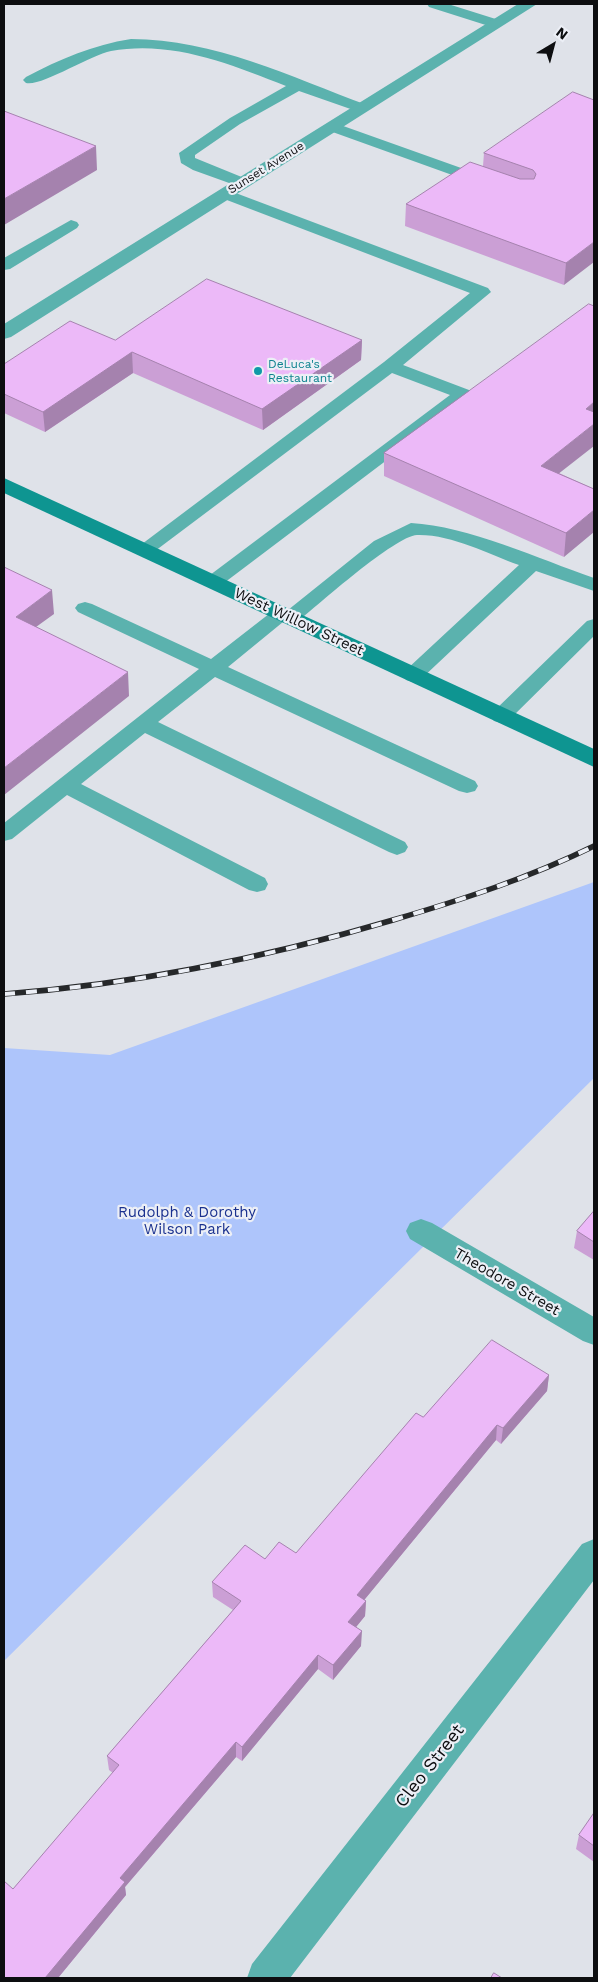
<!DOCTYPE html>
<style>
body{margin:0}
#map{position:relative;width:598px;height:1982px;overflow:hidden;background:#dfe2e9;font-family:"Work Sans",sans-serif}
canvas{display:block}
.frame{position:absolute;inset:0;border:5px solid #0d0e10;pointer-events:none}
.north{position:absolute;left:528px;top:20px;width:50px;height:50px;-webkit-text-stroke:4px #eceff6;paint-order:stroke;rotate:37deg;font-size:14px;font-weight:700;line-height:20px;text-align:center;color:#0d0e10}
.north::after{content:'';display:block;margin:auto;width:18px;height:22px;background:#0d0e10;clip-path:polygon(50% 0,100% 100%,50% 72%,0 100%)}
</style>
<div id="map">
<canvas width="598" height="1982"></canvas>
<div class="frame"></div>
<div class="north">N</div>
</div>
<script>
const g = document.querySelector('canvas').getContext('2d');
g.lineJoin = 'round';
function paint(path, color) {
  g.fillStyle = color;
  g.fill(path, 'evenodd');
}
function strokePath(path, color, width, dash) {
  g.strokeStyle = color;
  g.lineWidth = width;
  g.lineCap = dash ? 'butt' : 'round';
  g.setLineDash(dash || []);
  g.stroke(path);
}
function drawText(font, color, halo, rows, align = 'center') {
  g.font = font + ' "Work Sans",sans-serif';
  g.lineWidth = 4.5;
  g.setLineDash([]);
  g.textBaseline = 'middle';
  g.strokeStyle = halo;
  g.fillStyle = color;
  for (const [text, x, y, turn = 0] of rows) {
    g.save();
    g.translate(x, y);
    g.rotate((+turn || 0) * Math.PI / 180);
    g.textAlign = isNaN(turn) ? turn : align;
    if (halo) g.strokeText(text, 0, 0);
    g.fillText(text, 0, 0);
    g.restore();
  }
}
paint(new Path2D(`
 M594,882V1078L4,1661V1048L110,1055Z`), '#aec5fb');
paint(new Path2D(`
 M427,4H448L502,21L504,24L497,28L492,27L429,7Z
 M131,39C214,39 291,77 367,105L370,108L362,113L299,91L240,124L195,155V158L249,180L251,183L243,188L193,170L181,163L179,153L230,118L286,86C230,64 172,40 111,51C90,55 41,87 26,83L23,80L26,77C60,59 93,45 131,39Z
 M332,122L492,179L494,182L492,185H480L327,130L324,127Z
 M225,189L488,288L491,292L403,365L469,390L472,394L469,398L220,586L213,588L206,586L203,582L206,578L450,395L392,373L151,554H137L134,550L384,362L470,293L219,197L217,194L219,191Z
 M71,220L77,222L79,225L77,228L10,269L4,270V258Z
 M411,523C468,526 539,559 594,578V591L536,571L420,680L413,682L406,680L403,675L406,670L519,565C488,554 451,534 417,535C395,536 318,605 297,622L290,624L283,622L228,667L475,781L478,786L475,791L467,793L459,791L215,677L158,722L405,842L408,847L405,852L397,855L389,852L145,733L81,784L265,878L268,884L265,890L257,892L249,890L67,795L12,839L4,841V823L199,669L78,612L75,608L78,604L85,602L92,604L211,659L274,610L281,608L288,610L374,541Z
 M594,619V636L508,721L501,723L494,721L490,716L494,711L587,621Z`), '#5bb2ae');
paint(new Path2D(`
 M518,4H537L11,337L4,339V324Z
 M421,1219L432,1223L594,1317V1345L583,1341L410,1239L406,1231L410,1223Z
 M594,1539V1580L290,1978H247L252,1964L582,1544Z`), '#5bb2ae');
paint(new Path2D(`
 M4,478L594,749V767L4,493Z`), '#0e9591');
const rail = new Path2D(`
 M4,994C137,984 265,958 393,920C461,900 529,878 594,846`);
strokePath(rail, '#26282a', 5.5);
strokePath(rail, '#eceff6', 4, [11]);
paint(new Path2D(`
 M594,100L564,285L405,226L406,204L483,166L484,153Z
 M115,340H362L361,360L263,430L133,373L45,432L4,413V364Z
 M384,453L559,473L594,489L564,557L384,476Z
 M594,1211V1260L574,1248L577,1231Z
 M549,1375L547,1391L501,1444L496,1440L364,1600L366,1601L365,1616L356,1627L361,1646L333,1680L318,1669L242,1761L236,1757L125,1887L126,1895L58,1978H4L13,1889L113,1773L109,1770L107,1756L233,1610L213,1597L212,1582L265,1559L296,1553L423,1417Z
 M594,1813V1862L576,1849L579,1835Z`), '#cb9fd5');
paint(new Path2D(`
 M96,146L97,170L4,225V199Z
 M594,242V262L564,285L566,263Z
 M362,340L361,360L263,430L262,409Z
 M132,352L133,373L45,432L43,412Z
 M594,402V423L586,409Z
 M594,424V446L539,489L541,466Z
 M594,510V532L564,557L566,533Z
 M52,590L54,614L18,640L16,617Z
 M128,672L129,696L4,795V768Z
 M549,1375L547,1391L501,1444L503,1428Z
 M497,1425L496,1440L356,1610L357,1595Z
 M366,1601L365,1616L348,1637V1622Z
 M362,1631L361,1646L333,1680V1665Z
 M318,1655V1669L242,1761V1747Z
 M236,1742V1757L125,1887L126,1895L58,1978H45L120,1878Z`), '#a582ae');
const building = new Path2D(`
 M573,92L594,100V242L566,263L406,204L470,162L520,179H534L536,174L533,170L484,153Z
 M4,111L96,146L4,199Z
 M207,279L362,340L262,409L132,352L43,412L4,394V364L70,321L115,340Z
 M589,304L594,306V402L586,409L594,412V424L541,466L594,489V510L566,533L384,453Z
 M4,567L52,590L16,617L128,672L4,768Z
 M594,1211V1242L577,1231Z
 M492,1340L549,1375L503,1428L497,1425L357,1595L366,1601L348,1622L362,1631L333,1665L318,1655L242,1747L236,1742L120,1878L125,1882L45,1978H4V1881L13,1889L119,1765L107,1756L241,1601L212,1582L245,1545L265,1559L279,1542L296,1553L416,1413L423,1417Z
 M594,1813V1846L579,1835Z
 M494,1973L502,1978H491Z`);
paint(building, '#ecb9f8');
strokePath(building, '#a582ae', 1);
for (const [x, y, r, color] of [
 [258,371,5,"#0f9aa8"]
]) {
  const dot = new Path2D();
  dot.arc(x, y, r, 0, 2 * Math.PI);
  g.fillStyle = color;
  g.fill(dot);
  strokePath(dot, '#eceff6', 2);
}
drawText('12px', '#0d0e10', '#eceff6', [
 ["Sunset Avenue",266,168,-32]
]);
drawText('12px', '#0d838f', '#eceff6', [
 ["DeLuca's",268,364],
 ["Restaurant",268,378]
], 'left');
drawText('15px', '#0d0e10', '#eceff6', [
 ["West Willow Street",299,622,25],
 ["Theodore Street",507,1282,30]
]);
drawText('15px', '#1a318f', '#eceff6', [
 ["Rudolph & Dorothy",187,1213],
 ["Wilson Park",187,1230]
]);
drawText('18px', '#0d0e10', '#eceff6', [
 ["Cleo Street",430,1766,-52]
]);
</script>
